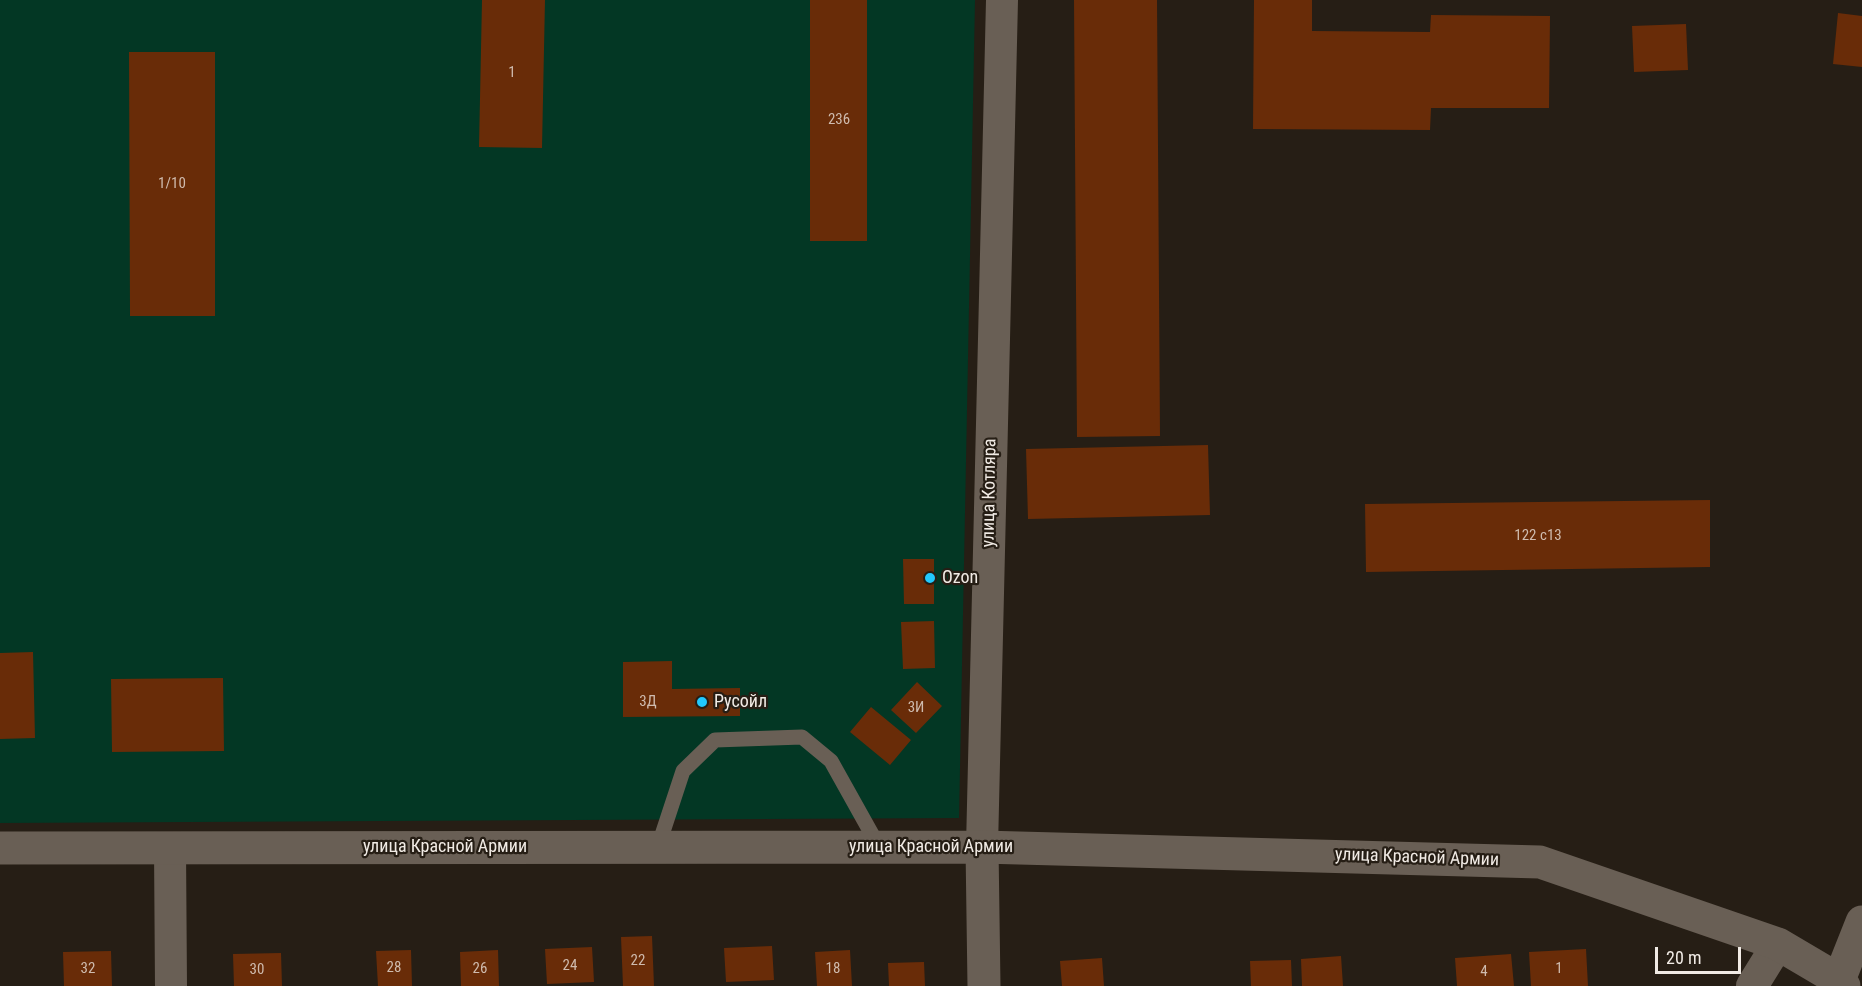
<!DOCTYPE html>
<meta charset="utf-8">
<style>
body{margin:0}
#map{position:relative;width:1862px;height:986px;overflow:hidden;background:#261e15;font-family:"Roboto Condensed",sans-serif}
canvas{display:block}
.scale{position:absolute;left:1655px;top:947px;width:86px;height:27px;box-sizing:border-box;border:3px solid #f1ebe5;border-top:0;padding-left:8px;font-size:18px;line-height:21px;white-space:nowrap;color:#f1ebe5;-webkit-text-stroke:4px #261e15;paint-order:stroke}
</style>
<div id="map">
<canvas width="1862" height="986"></canvas>
<div class="scale">20 m</div>
</div>
<script>
const g = document.querySelector('canvas').getContext('2d');
g.lineJoin = 'round';
function paint(path, color) {
  g.fillStyle = color;
  g.fill(path, 'evenodd');
}
function strokePath(path, color, width, dash) {
  g.strokeStyle = color;
  g.lineWidth = width;
  g.lineCap = dash ? 'butt' : 'round';
  g.setLineDash(dash || []);
  g.stroke(path);
}
function drawText(font, color, halo, rows, align = 'center') {
  g.font = font + ' "Roboto Condensed",sans-serif';
  g.lineWidth = 4.5;
  g.setLineDash([]);
  g.textBaseline = 'middle';
  g.strokeStyle = halo;
  g.fillStyle = color;
  for (const [text, x, y, turn = 0] of rows) {
    g.save();
    g.translate(x, y);
    g.rotate((+turn || 0) * Math.PI / 180);
    g.textAlign = isNaN(turn) ? turn : align;
    if (halo) g.strokeText(text, 0, 0);
    g.fillText(text, 0, 0);
    g.restore();
  }
}
paint(new Path2D(`
 M0,0H975L959,818L0,823Z`), '#033724');
paint(new Path2D(`
 M482,0H545L542,148L479,147Z
 M810,0H867V241H810Z
 M1074,0H1157L1160,436L1077,437Z
 M1254,0H1312V31L1430,32L1431,15L1550,16L1549,108H1431L1430,130L1253,129Z
 M1838,13L1862,16V67L1833,64Z
 M1686,24L1688,70L1634,72L1632,26Z
 M129,52H215V316H130Z
 M1208,445L1210,515L1028,519L1026,449Z
 M1710,500V567L1366,572L1365,504Z
 M903,559H934V604H904Z
 M934,621L935,668L903,669L901,622Z
 M33,652L35,738L0,739V653Z
 M672,661V689L740,688V716L623,717V662Z
 M223,678L224,751L112,752L111,679Z
 M917,682L942,706L916,733L891,710Z
 M871,707L911,740L890,765L850,732Z
 M652,936L654,986H623L621,937Z
 M772,946L774,980L726,982L724,948Z
 M592,947L594,982L547,984L545,949Z
 M1586,949L1588,986H1531L1529,952Z
 M411,950L412,986H378L376,951Z
 M498,950L499,986H461L460,952Z
 M850,950L852,986H817L815,952Z
 M111,951L112,986H64L63,952Z
 M281,953L282,986H234L233,954Z
 M1511,954L1514,986H1457L1455,958Z
 M1341,956L1343,986H1302L1301,959Z
 M1102,958L1104,986H1062L1060,961Z
 M1291,960L1292,986H1251L1250,961Z
 M924,962L925,986H889L888,963Z`), '#692c08');
strokePath(new Path2D(`
 M658,847L683,771L715,740L802,737L831,761L879,847`), '#695f55', 15);
strokePath(new Path2D(`
 M982,847L1002,0
 M170,848L171,986
 M1752,986L1778,944`), '#695f55', 32);
strokePath(new Path2D(`
 M982,847L984,986
 M0,848L982,847L1540,862L1778,944L1839,980
 M1844,986L1839,980L1862,922`), '#695f55', 33);
for (const [x, y, r, color] of [
 [930,578,6,"#22c9fe"],
 [702,702,6,"#22c9fe"]
]) {
  const dot = new Path2D();
  dot.arc(x, y, r, 0, 2 * Math.PI);
  g.fillStyle = color;
  g.fill(dot);
  strokePath(dot, '#261e15', 2);
}
drawText('15px', '#cfbbae', null, [
 ["1",512,73],
 ["236",839,120],
 ["1/10",172,184],
 ["122 с13",1538,536],
 ["3Д",648,702],
 ["3И",916,708],
 ["22",638,961],
 ["24",570,966],
 ["28",394,968],
 ["32",88,969],
 ["26",480,969],
 ["18",833,969],
 ["1",1559,969],
 ["30",257,970],
 ["4",1484,972]
]);
drawText('18px', '#f1ebe5', '#261e15', [
 ["улица Котляра",990,493,-89],
 ["улица Красной Армии",445,847],
 ["улица Красной Армии",931,847],
 ["улица Красной Армии",1417,858,2]
]);
drawText('18px', '#f1ebe5', '#261e15', [
 ["Ozon",942,578],
 ["Русойл",714,702]
], 'left');
</script>
